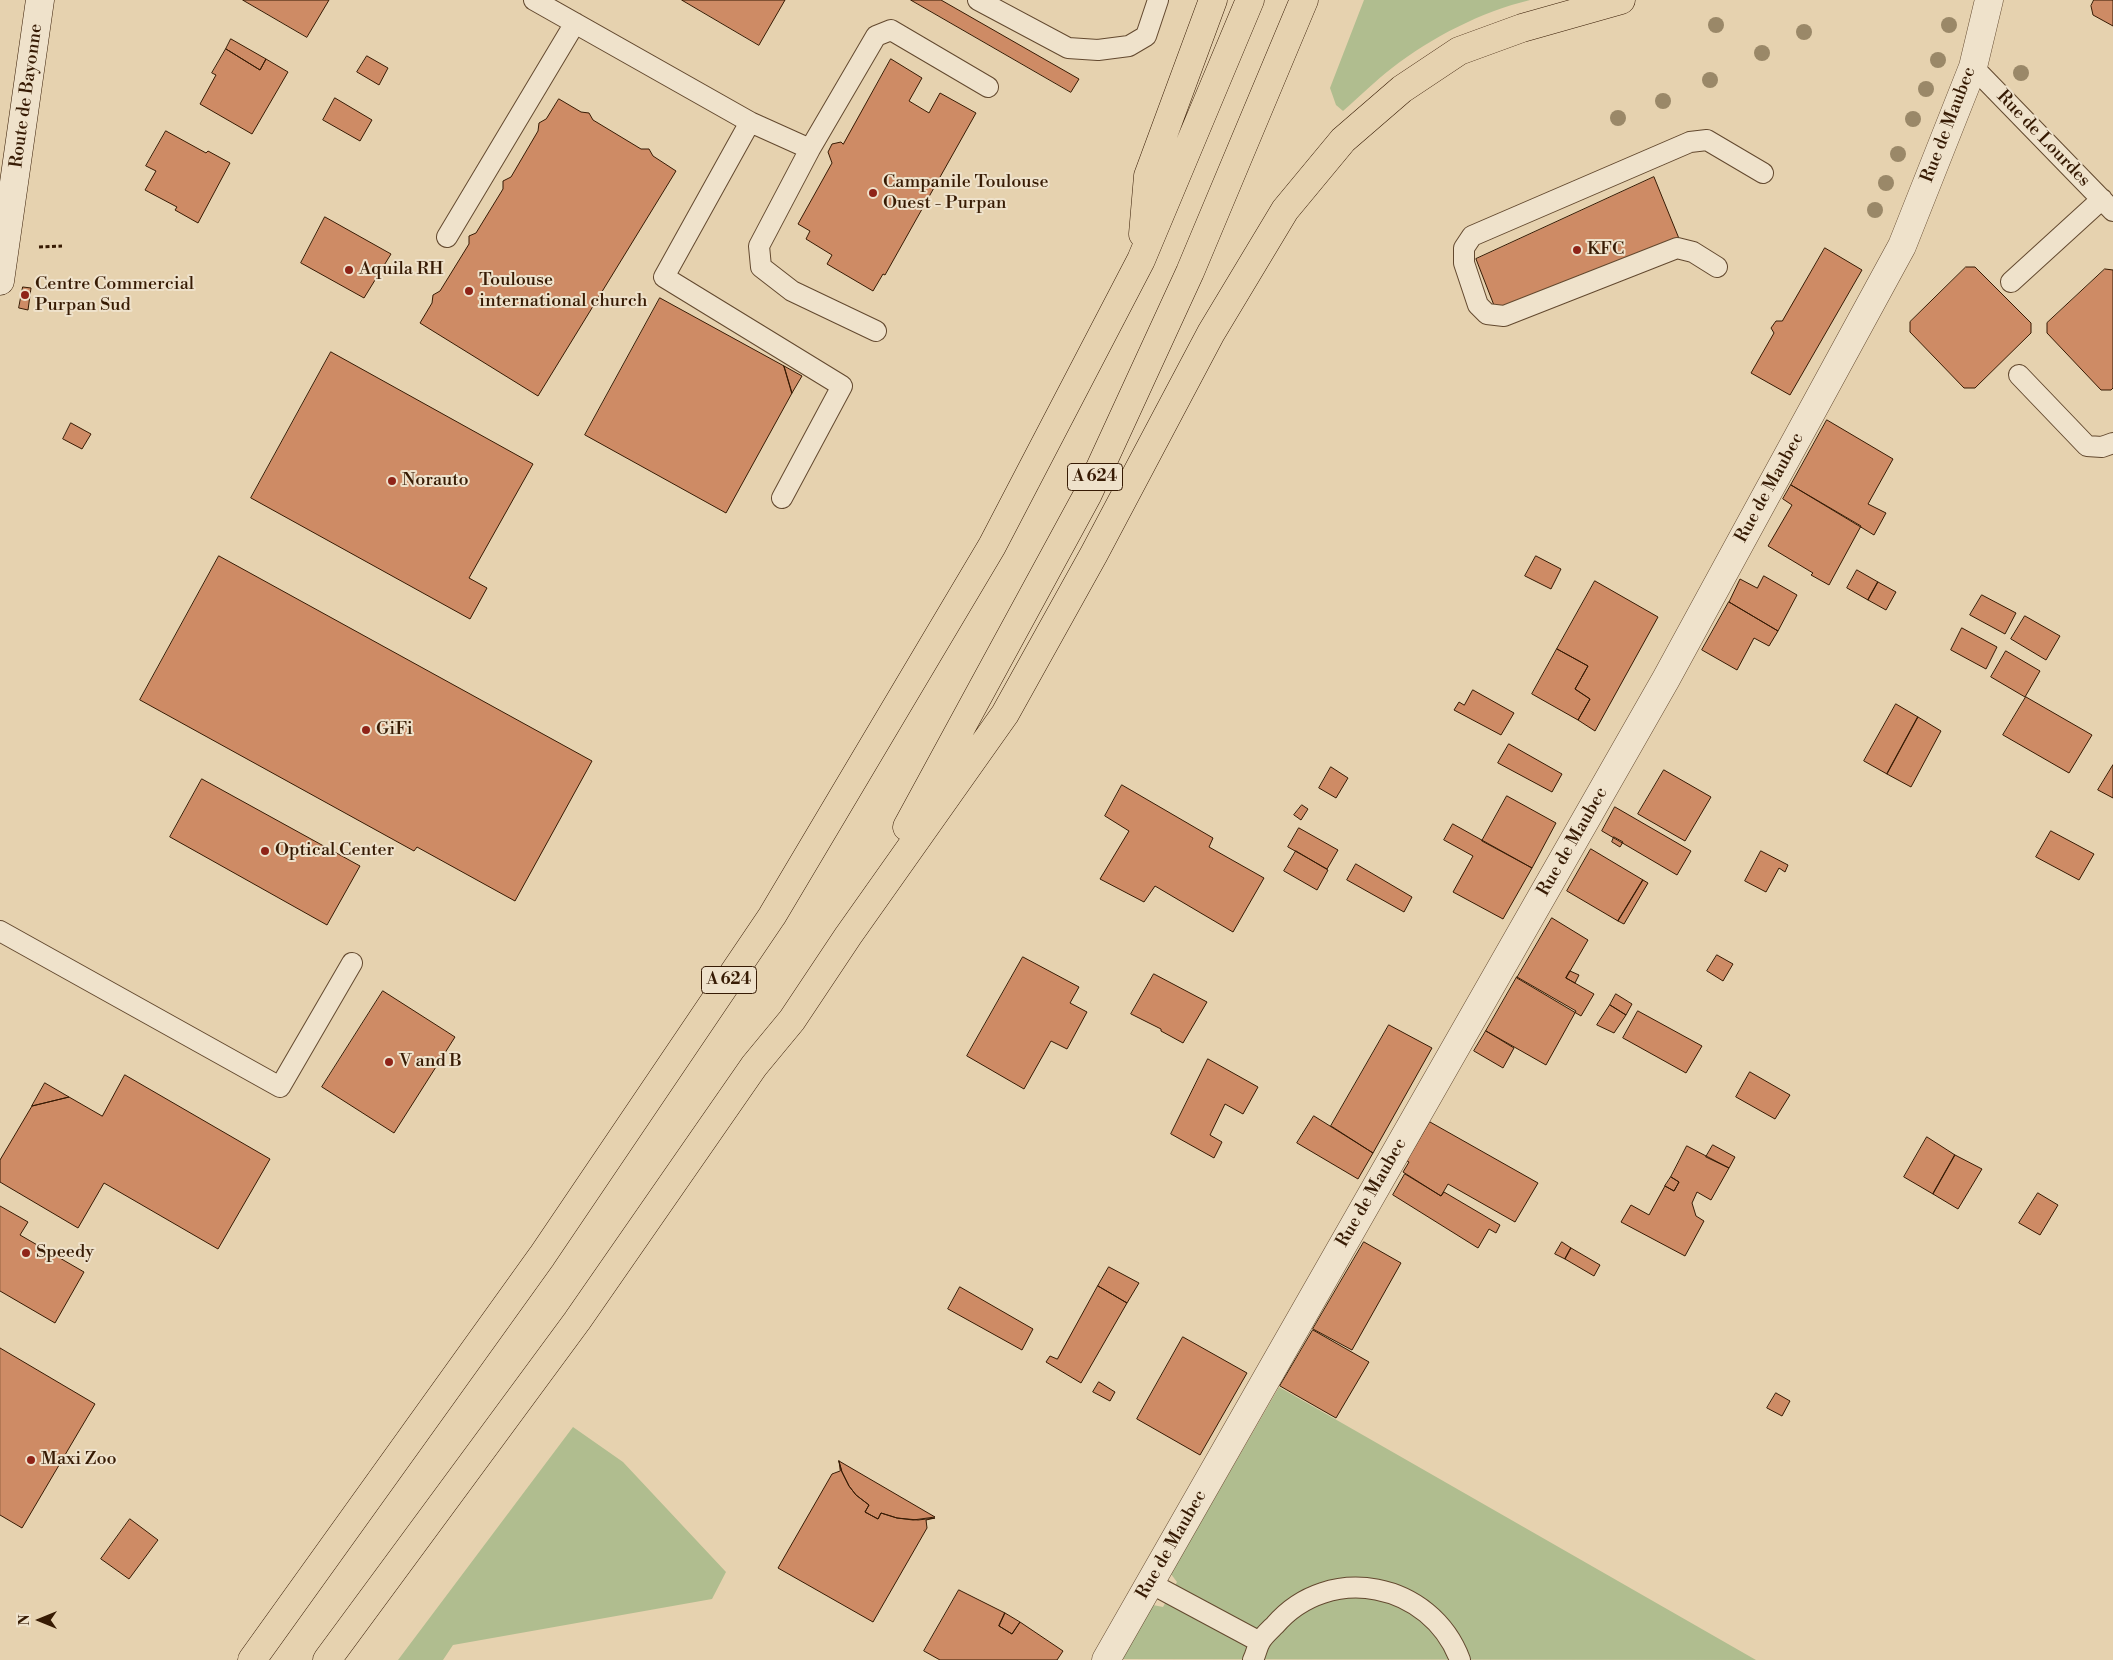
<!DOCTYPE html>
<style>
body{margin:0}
#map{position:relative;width:2113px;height:1660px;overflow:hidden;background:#e6d2af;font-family:"Libre Bodoni",serif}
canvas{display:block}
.north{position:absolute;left:15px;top:1595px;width:50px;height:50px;-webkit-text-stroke:4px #efe2cb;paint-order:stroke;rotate:270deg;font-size:14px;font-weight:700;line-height:20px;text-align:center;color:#371b04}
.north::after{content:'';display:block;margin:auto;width:18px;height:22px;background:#371b04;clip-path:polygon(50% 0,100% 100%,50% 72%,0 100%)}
</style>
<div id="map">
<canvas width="2113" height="1660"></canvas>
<div class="north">N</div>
</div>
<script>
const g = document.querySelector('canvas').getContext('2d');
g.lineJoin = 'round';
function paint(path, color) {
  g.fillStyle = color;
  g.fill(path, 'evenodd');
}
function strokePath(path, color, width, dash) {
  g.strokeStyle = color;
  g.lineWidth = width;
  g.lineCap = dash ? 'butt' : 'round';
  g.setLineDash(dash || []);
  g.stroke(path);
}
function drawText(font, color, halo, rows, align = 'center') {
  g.font = font + ' "Libre Bodoni",serif';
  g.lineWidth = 4;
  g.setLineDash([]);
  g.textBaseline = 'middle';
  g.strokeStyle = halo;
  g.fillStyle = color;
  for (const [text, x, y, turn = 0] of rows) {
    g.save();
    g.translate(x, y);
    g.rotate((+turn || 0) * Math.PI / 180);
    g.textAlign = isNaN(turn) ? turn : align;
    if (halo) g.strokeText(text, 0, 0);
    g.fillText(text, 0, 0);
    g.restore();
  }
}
paint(new Path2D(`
 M1364,0H1530C1481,12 1432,37 1392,68C1375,81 1359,97 1343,111L1336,105L1330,88Z
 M1279,1387L1756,1660L1121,1659L1153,1605L1163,1607L1177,1582L1171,1574Z
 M573,1427L623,1462L726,1572L712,1599L453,1645L443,1660H398Z`), '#b0bd8f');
const building = new Path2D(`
 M243,0H329L307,37Z
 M682,0H785L759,45Z
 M911,0H941L1079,79L1071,92Z
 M2094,0H2113V26L2093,15L2091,6Z
 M231,39L266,59L260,70L226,49Z
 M226,49L260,70L266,59L288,72L252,134L200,104L216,75L212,73Z
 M367,56L388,68L379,85L357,72Z
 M891,59L922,78L909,101L929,113L940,93L976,113L885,275L883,274L873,291L827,264L832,255L806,239L810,231L798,224L832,163L828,152L832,144L841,142L843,144Z
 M335,98L372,120L360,141L323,120Z
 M559,99L581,112L589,113L593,120L641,149H649L653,156L676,171L538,396L420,323L432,303L433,295L440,291L469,244V236L476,233L503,189V181L511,177L538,131L539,123L546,119Z
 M166,131L206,153L208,151L230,163L198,223L175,210L177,207L145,190L156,171L146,166Z
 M1654,177L1680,241L1497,313L1476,259Z
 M325,217L391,254L364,298L301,263Z
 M1825,248L1862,270L1790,395L1751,373L1774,333L1771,328L1776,321H1782Z
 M1966,267H1975L2031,323V333L1975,388H1964L1910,332V322Z
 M2105,269L2113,270V388L2111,390H2101L2047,333V323Z
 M23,287L31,288L28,310L19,308Z
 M660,298L784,366L792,393L726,513L585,435Z
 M331,352L533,464L469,578L487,588L470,619L251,498Z
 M784,366L802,376L792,393Z
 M1827,420L1893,459L1868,504L1886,513L1874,535L1791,485Z
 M71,423L91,434L82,449L63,439Z
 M1791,485L1861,526L1829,585L1811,575L1813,573L1768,546L1792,505L1783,499Z
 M219,556L592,761L515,901L417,847L414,851L140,700Z
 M1536,556L1561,569L1551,589L1525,576Z
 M1857,570L1878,582L1868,600L1847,588Z
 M1764,576L1797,595L1778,631L1729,602L1740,579L1757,588Z
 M1595,581L1658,617L1595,731L1578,720L1590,699L1575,689L1588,666L1557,649Z
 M1878,582L1896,592L1886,610L1868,600Z
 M1982,595L2016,613L2005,634L1970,615Z
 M1729,602L1778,631L1769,646L1754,638L1737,670L1702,650Z
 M2025,616L2060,636L2046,660L2011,639Z
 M1962,628L1997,647L1986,669L1951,650Z
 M1557,649L1588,666L1575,689L1590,699L1578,720L1532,694Z
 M2006,651L2040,671L2025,697L1991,677Z
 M1473,690L1514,713L1501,735L1454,710L1459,702L1464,705Z
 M2026,697L2092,735L2069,773L2003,735Z
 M1896,704L1918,717L1887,774L1864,761Z
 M1918,717L1941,731L1911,787L1887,774Z
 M1509,744L1562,774L1552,792L1498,763Z
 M2113,765V798L2098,790Z
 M1331,767L1348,778L1336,798L1319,788Z
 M1664,770L1711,797L1685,841L1638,814Z
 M202,779L360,866L327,925L170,837Z
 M1122,785L1213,838L1209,847L1264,878L1233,932L1155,886L1144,902L1100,879L1129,831L1105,816Z
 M1507,796L1556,823L1532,868L1482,841Z
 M1302,805L1308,809L1301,820L1294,815Z
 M1615,807L1691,851L1677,875L1602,831Z
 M1453,824L1532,868L1503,919L1453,892L1473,856L1444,840Z
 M1299,828L1338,850L1327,869L1288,847Z
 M2051,831L2094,854L2079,880L2036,857Z
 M1614,837L1623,842L1620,847L1612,842Z
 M1591,849L1643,880L1618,921L1567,891Z
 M1296,851L1328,870L1317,890L1284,871Z
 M1761,851L1788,865L1785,872L1779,868L1766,892L1745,881Z
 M1356,864L1412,897L1404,912L1347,880Z
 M1643,880L1648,883L1624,924L1618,921Z
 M1552,918L1588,940L1566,978L1594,994L1581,1016L1517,978Z
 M1717,955L1733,964L1723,981L1707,971Z
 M1023,957L1079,987L1070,1003L1087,1012L1067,1049L1051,1041L1024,1089L967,1056Z
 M1570,971L1579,975L1575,983L1566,978Z
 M1154,974L1207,1002L1183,1043L1161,1031V1029L1131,1014Z
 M1517,977L1576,1011L1546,1065L1486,1031Z
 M383,991L455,1037L394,1133L322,1087Z
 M1616,994L1632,1004L1626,1015L1610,1005Z
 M1610,1005L1626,1015L1614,1033L1597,1025Z
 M1638,1011L1702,1046L1686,1073L1623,1038Z
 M1389,1025L1432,1048L1373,1153L1331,1126Z
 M1486,1031L1514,1048L1503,1068L1474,1051Z
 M1208,1059L1258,1087L1243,1114L1225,1104L1210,1135L1222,1142L1214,1158L1171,1134Z
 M1750,1072L1790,1095L1775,1119L1736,1097Z
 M125,1075L270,1159L218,1249L104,1183L78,1228L0,1182V1160L32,1106L69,1097L102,1116Z
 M45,1083L69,1097L32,1106Z
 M1314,1116L1373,1153L1358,1179L1297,1143Z
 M1430,1122L1538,1183L1515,1222L1448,1184L1441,1196L1403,1172L1409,1162L1407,1161Z
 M1927,1137L1955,1155L1933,1194L1904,1177Z
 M1713,1145L1735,1157L1729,1168L1706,1157Z
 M1687,1146L1729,1168L1711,1200L1697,1192L1692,1203L1696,1216L1704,1221L1685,1256L1621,1222L1631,1205L1649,1215L1665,1186L1674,1191L1679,1182L1671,1177Z
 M1955,1155L1982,1169L1958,1209L1933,1194Z
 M1405,1174L1441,1196L1444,1192L1500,1225L1496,1233L1489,1229L1478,1248L1393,1195Z
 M1671,1177L1679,1182L1674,1191L1665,1186Z
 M2038,1193L2058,1205L2040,1235L2019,1223Z
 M0,1206L28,1222L20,1235L84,1272L55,1323L0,1291Z
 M1364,1242L1401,1263L1352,1350L1313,1329Z
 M1562,1242L1571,1248L1565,1259L1555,1254Z
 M1571,1248L1600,1265L1594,1276L1565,1259Z
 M1109,1267L1139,1283L1127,1303L1098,1286Z
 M1098,1286L1127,1303L1081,1383L1046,1362L1050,1356L1057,1359Z
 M960,1287L1033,1329L1022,1350L948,1309Z
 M1313,1330L1369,1362L1336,1418L1280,1386Z
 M1183,1337L1247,1373L1200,1455L1137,1419Z
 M0,1348L95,1404L22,1528L0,1515Z
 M1099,1382L1115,1392L1110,1401L1093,1392Z
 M1776,1393L1790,1401L1782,1416L1767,1408Z
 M839,1461L842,1472L849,1486L856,1495L869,1505L865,1512L878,1519L881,1513L897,1518L918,1520L935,1518L926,1520L927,1528L873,1622L778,1568L832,1474L840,1471Z
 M839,1461L935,1517L913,1520L897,1518L881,1513L878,1519L865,1512L869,1505L856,1495L849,1486L842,1472Z
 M130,1519L158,1540L129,1579L101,1559Z
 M959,1590L1005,1613L999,1626L1012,1634L1020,1622L1063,1651L1057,1660H940L924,1651Z
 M1005,1613L1020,1622L1012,1634L999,1626Z`);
paint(building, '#ce8b65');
strokePath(building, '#371b04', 1);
const lane = new Path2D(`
 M534,0L750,122L664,277L842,386L782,498
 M978,0L1068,48L1098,50L1129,46L1146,36L1158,0
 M1973,67L2113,211
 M750,122L810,149
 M447,237L575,23
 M1717,267L1693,252L1677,248L1504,316L1487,314L1478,305L1464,263V248L1472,236L1690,142L1707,140L1763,173
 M2011,282L2102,199
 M876,331L792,291L761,267L759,246L810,149L876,36L891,30L988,87
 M2019,375L2087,446L2102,447L2113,443
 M0,931L280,1087L352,963
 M1150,1583L1260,1642
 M1253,1660C1256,1654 1257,1647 1260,1642C1263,1636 1270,1630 1275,1625C1329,1562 1431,1582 1460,1660`);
const street = new Path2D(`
 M1106,1660L1666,679L1902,246L1973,67L1989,0`);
const secondary = new Path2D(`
 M0,281L40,0`);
const highway = new Path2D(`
 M1143,234L1148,176L1213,0
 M907,827L1088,494L1190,272L1304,0
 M252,1660L542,1256L772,916L992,546L1141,260L1250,0
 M327,1660L577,1321L754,1066L792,1020L848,936L1005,714L1094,554L1211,333L1285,210L1343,140L1402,89L1459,51L1522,28L1621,0`);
strokePath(lane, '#63492f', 22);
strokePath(street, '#63492f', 29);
strokePath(secondary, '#371b04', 29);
strokePath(highway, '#371b04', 29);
strokePath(new Path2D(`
 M39,247L62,246`), '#371b04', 3, [4, 2.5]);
strokePath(lane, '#efe2cb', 20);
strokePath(street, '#efe2cb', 28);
strokePath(secondary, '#efe2cb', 28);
strokePath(highway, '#e6d2af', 28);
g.fillStyle = '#9a8868';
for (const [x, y] of [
 [1716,25],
 [1949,25],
 [1804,32],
 [1762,53],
 [1938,60],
 [2021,73],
 [1710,80],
 [1926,89],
 [1663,101],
 [1618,118],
 [1913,119],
 [1898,154],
 [1886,183],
 [1875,210]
]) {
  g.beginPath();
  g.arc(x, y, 8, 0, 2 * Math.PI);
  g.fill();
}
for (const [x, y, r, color] of [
 [873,193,5,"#8f2418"],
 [1577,250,5,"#8f2418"],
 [349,270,5,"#8f2418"],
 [469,291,5,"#8f2418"],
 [25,295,5,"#8f2418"],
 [392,481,5,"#8f2418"],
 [366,730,5,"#8f2418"],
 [265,851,5,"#8f2418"],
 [389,1062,5,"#8f2418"],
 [26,1253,5,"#8f2418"],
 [31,1460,5,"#8f2418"]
]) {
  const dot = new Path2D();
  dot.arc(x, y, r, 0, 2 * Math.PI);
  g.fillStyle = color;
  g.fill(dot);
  strokePath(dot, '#efe2cb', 2);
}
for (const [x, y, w] of [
 [1095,477,55],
 [729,980,55]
]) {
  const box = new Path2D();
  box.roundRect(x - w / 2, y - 13.5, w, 27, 4);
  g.fillStyle = '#efe2cb';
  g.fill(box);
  strokePath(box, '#371b04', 1);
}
drawText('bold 16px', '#371b04', null, [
 ["A 624",1095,477],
 ["A 624",729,980]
]);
drawText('18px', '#371b04', '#efe2cb', [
 ["Route de Bayonne",27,96,-82],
 ["Rue de Maubec",1949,125,-69],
 ["Rue de Lourdes",2043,139,46],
 ["Rue de Maubec",1770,488,-61],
 ["Rue de Maubec",1573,842,-60],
 ["Rue de Maubec",1372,1193,-60],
 ["Rue de Maubec",1172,1545,-60]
]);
drawText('18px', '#371b04', '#efe2cb', [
 ["Campanile Toulouse",883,183],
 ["Ouest - Purpan",883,204],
 ["KFC",1587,250],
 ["Aquila RH",359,270],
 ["Toulouse",479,281],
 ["international church",479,302],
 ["Centre Commercial",35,285],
 ["Purpan Sud",35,306],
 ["Norauto",402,481],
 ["GiFi",376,730],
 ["Optical Center",275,851],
 ["V and B",399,1062],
 ["Speedy",36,1253],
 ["Maxi Zoo",41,1460]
], 'left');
</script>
